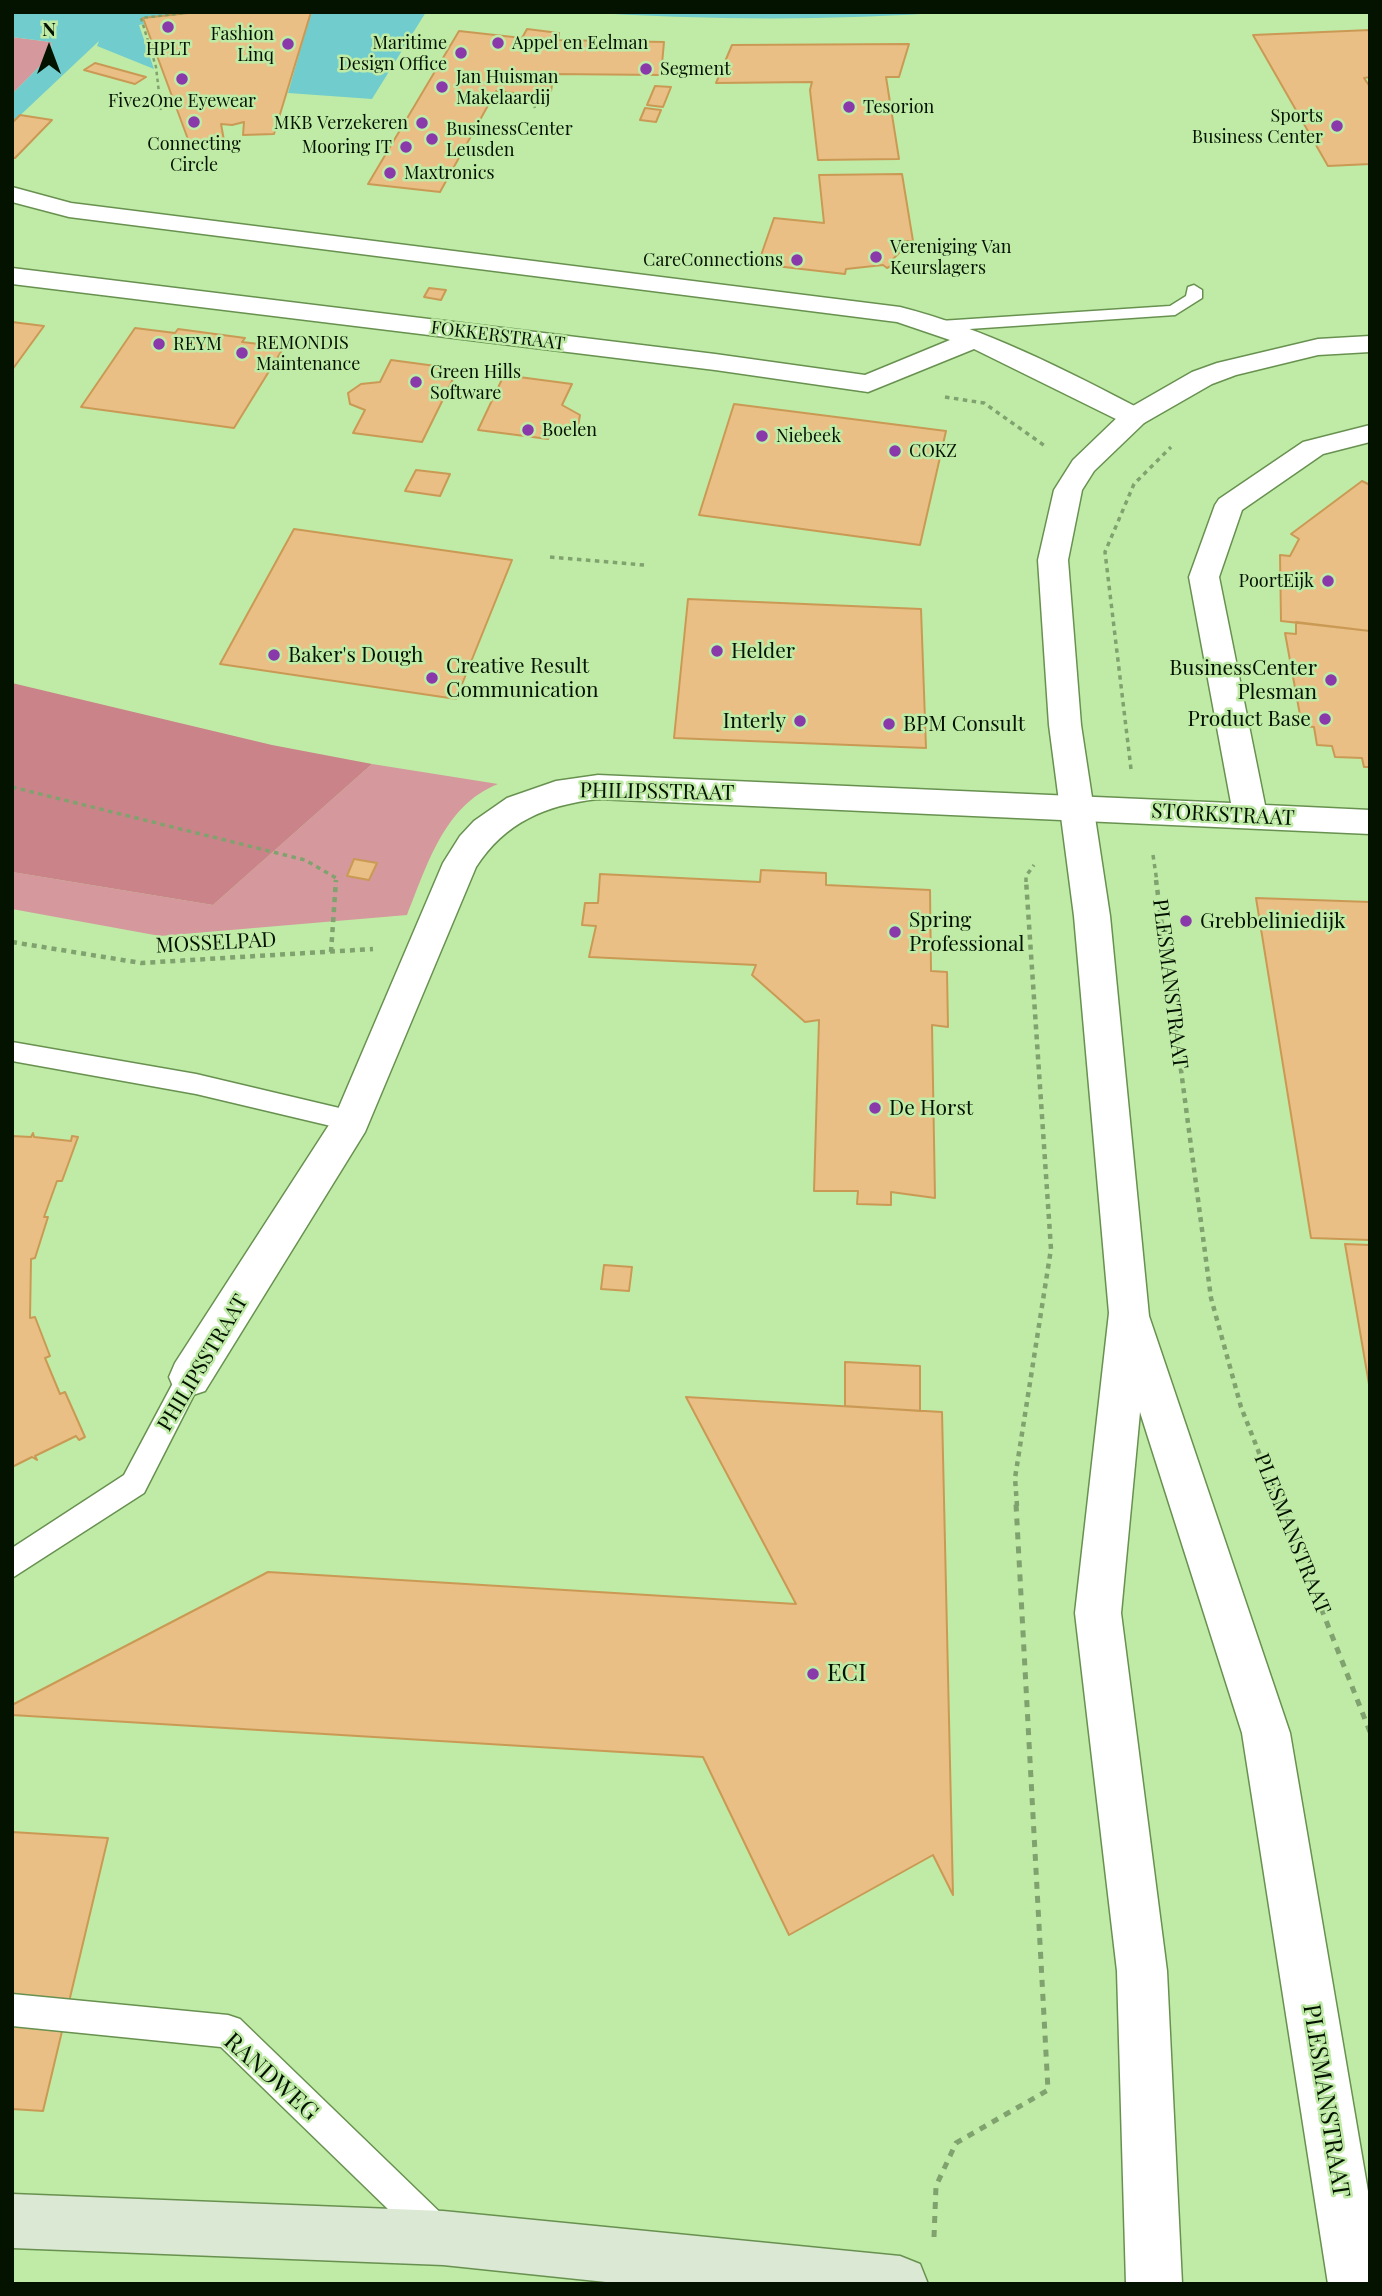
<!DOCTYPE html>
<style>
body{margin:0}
#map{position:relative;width:1382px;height:2296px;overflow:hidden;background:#bfeba6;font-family:"Playfair Display",serif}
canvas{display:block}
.frame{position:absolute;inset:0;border:14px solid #041200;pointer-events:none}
.north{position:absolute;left:14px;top:14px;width:70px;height:70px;-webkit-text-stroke:5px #bfeba6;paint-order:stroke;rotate:0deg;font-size:19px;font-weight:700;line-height:28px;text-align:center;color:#041200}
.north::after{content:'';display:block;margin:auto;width:24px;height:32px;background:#041200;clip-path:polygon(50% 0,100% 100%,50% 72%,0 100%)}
</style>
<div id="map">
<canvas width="1382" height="2296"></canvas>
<div class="frame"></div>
<div class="north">N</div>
</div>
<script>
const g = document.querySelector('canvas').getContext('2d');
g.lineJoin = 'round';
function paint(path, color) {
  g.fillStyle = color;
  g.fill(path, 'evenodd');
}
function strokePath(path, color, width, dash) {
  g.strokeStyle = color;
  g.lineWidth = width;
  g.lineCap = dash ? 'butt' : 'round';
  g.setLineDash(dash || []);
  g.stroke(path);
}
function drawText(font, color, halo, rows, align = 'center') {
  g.font = font + ' "Playfair Display",serif';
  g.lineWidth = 5;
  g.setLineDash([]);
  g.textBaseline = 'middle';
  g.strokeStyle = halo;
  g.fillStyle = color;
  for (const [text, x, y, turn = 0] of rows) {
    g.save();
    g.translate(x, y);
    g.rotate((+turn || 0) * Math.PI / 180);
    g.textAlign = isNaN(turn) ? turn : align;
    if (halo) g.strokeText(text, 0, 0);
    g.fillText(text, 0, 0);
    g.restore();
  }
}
paint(new Path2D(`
 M12,37L51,42L52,54L12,94Z
 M372,764L498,784C444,805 427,866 407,915L160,936L12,909V872L213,905Z`), '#d5989c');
paint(new Path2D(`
 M12,683L272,745L372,764L213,905L12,872Z`), '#ca8388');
paint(new Path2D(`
 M12,12H198L143,18L144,24L139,25L154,69L97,46L99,41L12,123V94L52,54L51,42L12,37Z
 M311,12H426L372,99L288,93Z
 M579,12H954C829,21 703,20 579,12Z`), '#71cdcd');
const building = new Path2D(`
 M198,12H311L274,134L243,135L244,122L232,125L221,124L225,146L192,150L143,18Z
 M527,29L559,33L558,40L664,42L661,75L554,74L551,91L523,94L496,91L440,192L368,184L459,31L522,38Z
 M1370,30V77L1364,78L1370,87V164L1328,166L1253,35Z
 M909,44L899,77H886L899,159L818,160L810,90L812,82L716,83L732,45Z
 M95,63L146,77L135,84L84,70Z
 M655,86L671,87L663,107L647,105Z
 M645,108L661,110L656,122L640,120Z
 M20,115L52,120L15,158H12V123Z
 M902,174L913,241H904L902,250L892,260L897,263L887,268L883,265L846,269L845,274L758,264L774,218L824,223L819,175Z
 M429,288L446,290L441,300L424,297Z
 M12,322L44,326L12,370Z
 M135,328L175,333L178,329L245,338L242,342L284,347L234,428L81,407Z
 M391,360L458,369L422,442L353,433L365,410L350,404L348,393L361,384L380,382Z
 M504,375L572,384L562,405L580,415L578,427L563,434L550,435L548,439L478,430Z
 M734,404L946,431L920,545L699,515Z
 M416,470L450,474L440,496L405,491Z
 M1362,481L1370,485V631L1281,621L1280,555L1290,556L1299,539L1291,534Z
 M294,529L512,560L456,699L220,664Z
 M688,599L921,609L926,748L674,738Z
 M1296,622L1370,631V767H1364L1362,758L1335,757L1332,746L1317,745L1314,727L1302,726L1285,633L1296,634Z
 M354,859L377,863L369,880L347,876Z
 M761,870L826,873V885L930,890L931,971L947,972L948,1027L932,1025L935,1198L891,1192V1205L857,1204L858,1191H814L819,1020L805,1022L752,975L756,965L589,957L596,926L582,925L585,903H598L600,874L760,882Z
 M1256,898L1370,902V1240L1311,1238Z
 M33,1133L34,1137L71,1141L72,1136L78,1137L62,1181H57L44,1217H48L35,1258L31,1259L30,1318L35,1317L50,1356L45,1358L60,1394L65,1392L85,1437L79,1440L76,1436L35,1456L37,1460L32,1457L12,1467V1136L31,1137Z
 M1345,1244L1370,1245V1390Z
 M604,1265L632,1267L629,1291L601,1289Z
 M845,1362L920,1366V1411L845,1406Z
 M686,1397L942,1412L953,1895L933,1855L789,1935L703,1757L12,1715V1705L268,1572L796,1604Z
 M12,1832L108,1838L43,2111L12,2109Z`);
paint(building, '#e9bf85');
strokePath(building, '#ca9a55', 2);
const service = new Path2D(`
 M1194,285L1202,290V298L1175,315L940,331L932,326L940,321L1170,306L1186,296L1188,287Z
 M12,1042L196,1074L352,1111L361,1114L364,1121L361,1128L352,1131L196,1094L12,1061Z
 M190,1365L199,1368L203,1377L144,1493L12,1578V1548L124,1475L181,1368Z
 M12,1994L228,2015L240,2019L449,2221L454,2233L449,2245L437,2250L425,2245L221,2047L12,2026Z`);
const minor = new Path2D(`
 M12,187L71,203L900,307C986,329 1066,370 1144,411L1148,417L1144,423H1124L974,349L868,392L715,370L12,284V268L715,354L865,375L950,340L897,322L69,217L12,202Z
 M1370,425V442L1323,454L1242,510L1219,577L1265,805L1370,810V834L598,799C546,805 505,822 476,867L365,1132L205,1391L190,1396L175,1391L169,1377L175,1363L336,1114L443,863L460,836L474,821L507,798L556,781L598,775L1231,803L1189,577L1215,505L1219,499L1303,442Z`);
const tertiary = new Path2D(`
 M1370,336V352L1318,355L1236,375L1212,384L1144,423L1094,471L1082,490L1068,560L1081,725L1110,916L1149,1316L1290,1733L1370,2203V2284H1328L1242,1733L1140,1412L1121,1613L1167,1971L1182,2284H1126L1117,1971L1075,1613L1109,1313L1074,916L1049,725L1038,560L1054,490L1073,460L1124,411L1192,372L1217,363L1318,339Z`);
const secondary = new Path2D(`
 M12,2194L443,2211L900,2256L920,2264L928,2284H625L443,2265L12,2248Z`);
strokePath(service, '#689150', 3);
strokePath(minor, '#689150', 3);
strokePath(tertiary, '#689150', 3);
strokePath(secondary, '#689150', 3);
strokePath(new Path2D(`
 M528,94L535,108
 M161,110L156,67L141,18L193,12`), '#80a26e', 2.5, [3.5, 3.5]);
strokePath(new Path2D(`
 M945,397L984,403L1045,446
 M550,557L644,565
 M1131,769L1105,552L1134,484L1171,447
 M12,787L305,860L336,878V882
 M1153,855L1157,882
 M1026,882V876L1034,865`), '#80a26e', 3.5, [4.5, 4.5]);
strokePath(new Path2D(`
 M1156,880L1211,1298L1241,1407L1280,1506
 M12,942L141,963L373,949
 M331,952L336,880
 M1017,1506L1015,1478L1051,1249L1026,880`), '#80a26e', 4.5, [5, 5]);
strokePath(new Path2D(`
 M1280,1504L1370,1732
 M934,2237L936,2186L956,2143L1048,2090L1016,1504`), '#80a26e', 5, [7, 7]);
paint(service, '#fff');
paint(minor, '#fff');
paint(tertiary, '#fff');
paint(secondary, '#dbe8d3');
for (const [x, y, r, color] of [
 [168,27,7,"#8939a9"],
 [498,43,7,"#8939a9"],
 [288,44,7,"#8939a9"],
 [461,53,7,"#8939a9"],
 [646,69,7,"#8939a9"],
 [182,79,7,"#8939a9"],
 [442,87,7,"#8939a9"],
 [849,107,7,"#8939a9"],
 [194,122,7,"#8939a9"],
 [422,123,7,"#8939a9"],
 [1337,126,7,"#8939a9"],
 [432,139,7,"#8939a9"],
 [406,147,7,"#8939a9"],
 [390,173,7,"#8939a9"],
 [876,257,7,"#8939a9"],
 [797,260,7,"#8939a9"],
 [159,344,7,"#8939a9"],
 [242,353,7,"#8939a9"],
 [416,382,7,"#8939a9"],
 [528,430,7,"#8939a9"],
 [762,436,7,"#8939a9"],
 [895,451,7,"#8939a9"],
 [1328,581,7,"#8939a9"],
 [717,651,7,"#8939a9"],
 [274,655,7,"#8939a9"],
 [432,678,7,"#8939a9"],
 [1331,680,7,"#8939a9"],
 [1325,719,7,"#8939a9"],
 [800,721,7,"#8939a9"],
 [889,724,7,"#8939a9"],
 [1186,921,7,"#8939a9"],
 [895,932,7,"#8939a9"],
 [875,1108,7,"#8939a9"],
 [813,1674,7,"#8939a9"]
]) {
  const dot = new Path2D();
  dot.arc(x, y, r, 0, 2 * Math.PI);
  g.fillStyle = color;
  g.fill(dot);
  strokePath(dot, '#bfeba6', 2.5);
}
drawText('18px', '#041200', '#bfeba6', [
 ["Fashion",274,34,"right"],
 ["Linq",274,55,"right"],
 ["Maritime",447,43,"right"],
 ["Design Office",447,64,"right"],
 ["Appel en Eelman",512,43],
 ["HPLT",168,49,"center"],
 ["Segment",660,69],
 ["Jan Huisman",456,77],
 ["Makelaardij",456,98],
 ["Five2One Eyewear",182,101,"center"],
 ["Tesorion",863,107],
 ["Sports",1323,116,"right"],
 ["Business Center",1323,137,"right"],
 ["MKB Verzekeren",408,123,"right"],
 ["BusinessCenter",446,129],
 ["Leusden",446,150],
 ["Connecting",194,144,"center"],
 ["Circle",194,165,"center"],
 ["Mooring IT",392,147,"right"],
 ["Maxtronics",404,173],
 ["Vereniging Van",890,247],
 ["Keurslagers",890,268],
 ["CareConnections",783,260,"right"],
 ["REMONDIS",256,343],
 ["Maintenance",256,364],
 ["REYM",173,344],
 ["Green Hills",430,372],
 ["Software",430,393],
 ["Boelen",542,430],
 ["Niebeek",776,436],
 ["COKZ",909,451],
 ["PoortEijk",1314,581,"right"]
], 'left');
drawText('18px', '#041200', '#bfeba6', [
 ["FOKKERSTRAAT",498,336,7]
]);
drawText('21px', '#041200', '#bfeba6', [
 ["Helder",731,651],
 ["Baker's Dough",288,655],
 ["Creative Result",446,666],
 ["Communication",446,690],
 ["BusinessCenter",1317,668,"right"],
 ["Plesman",1317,692,"right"],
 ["Product Base",1311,719,"right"],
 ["Interly",786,721,"right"],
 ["BPM Consult",903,724],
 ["Spring",909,920],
 ["Professional",909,944],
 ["Grebbeliniedijk",1200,921],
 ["De Horst",889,1108]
], 'left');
drawText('21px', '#041200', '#bfeba6', [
 ["PHILIPSSTRAAT",657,792,1],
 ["STORKSTRAAT",1223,815,3],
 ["MOSSELPAD",216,943,-3],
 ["PLESMANSTRAAT",1170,984,83],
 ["PHILIPSSTRAAT",203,1363,-59],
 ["PLESMANSTRAAT",1292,1534,68]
]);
drawText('24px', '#041200', '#bfeba6', [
 ["ECI",827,1674]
], 'left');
drawText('24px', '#041200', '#bfeba6', [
 ["RANDWEG",271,2077,42],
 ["PLESMANSTRAAT",1326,2101,81]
]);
</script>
